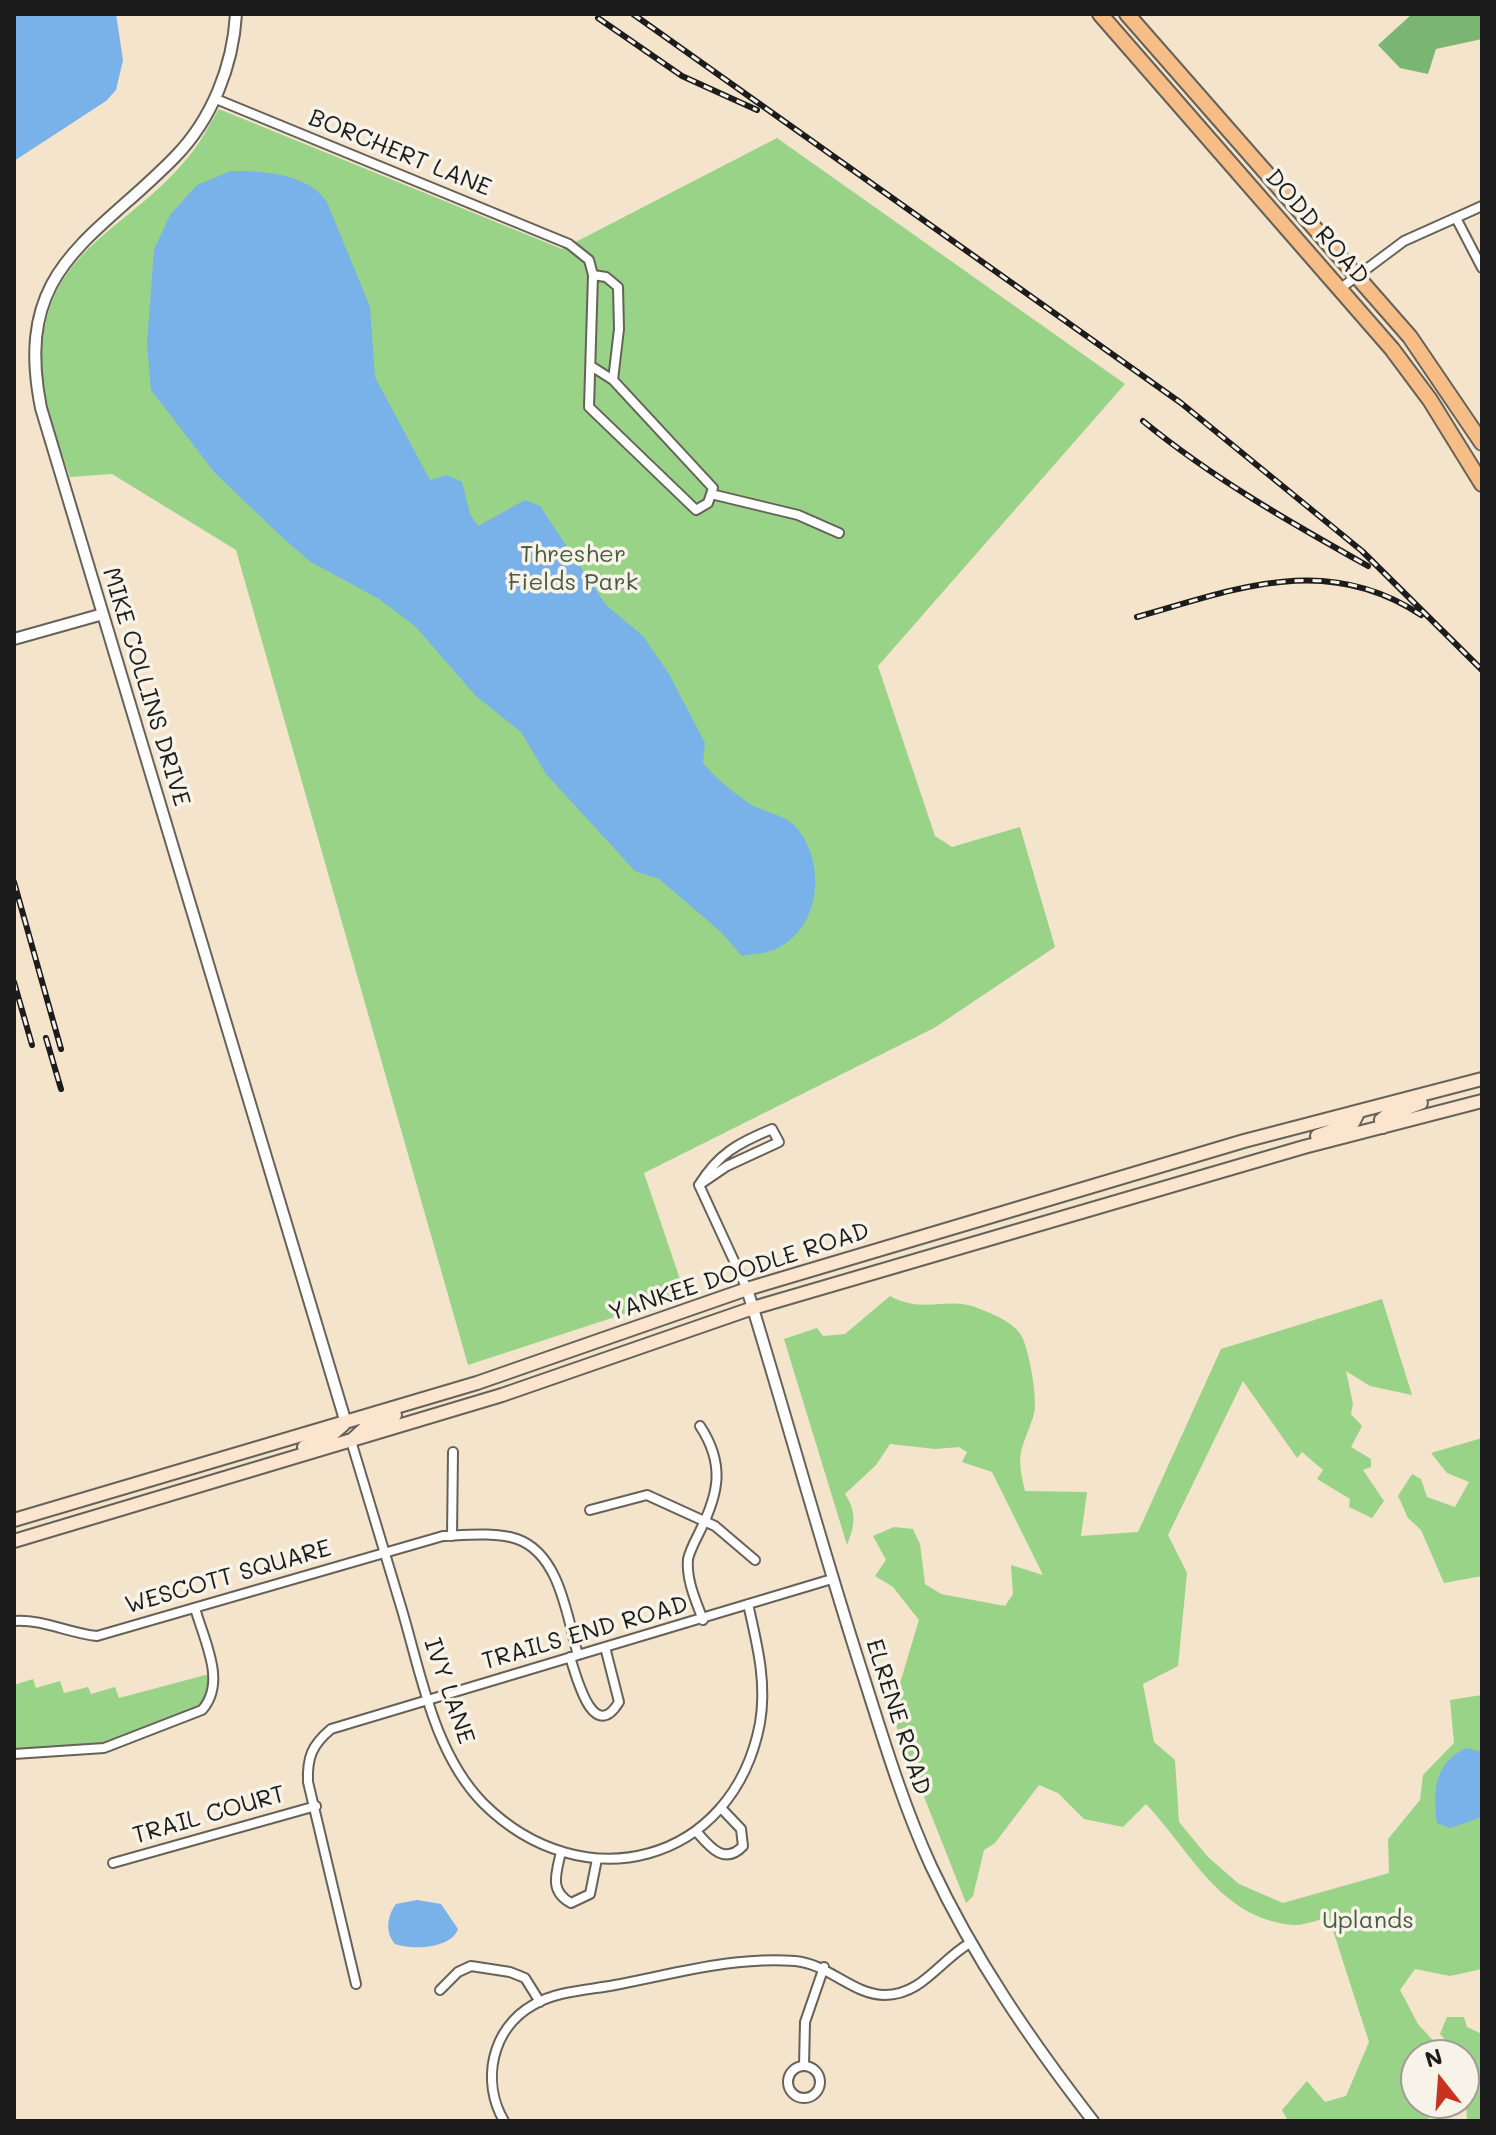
<!DOCTYPE html>
<style>
body{margin:0}
#map{position:relative;width:1496px;height:2135px;overflow:hidden;background:#f3e4cb;font-family:Mali,sans-serif}
canvas{display:block}
.frame{position:absolute;inset:0;border:16px solid #1c1c1c;pointer-events:none}
.north{position:absolute;left:1400px;top:2039px;width:80px;height:80px;box-sizing:border-box;background:#f7f3e8;border:2px solid #9f9d96;border-radius:50%;rotate:343deg;font-size:22px;font-weight:700;line-height:32px;text-align:center;color:#1c1c1c}
.north::after{content:'';display:block;margin:auto;width:28px;height:36px;background:#c8321e;clip-path:polygon(50% 0,100% 100%,50% 72%,0 100%)}
</style>
<div id="map">
<canvas width="1496" height="2135"></canvas>
<div class="frame"></div>
<div class="north">N</div>
</div>
<script>
const g = document.querySelector('canvas').getContext('2d');
g.lineJoin = 'round';
function paint(path, color) {
  g.fillStyle = color;
  g.fill(path, 'evenodd');
}
function strokePath(path, color, width, dash) {
  g.strokeStyle = color;
  g.lineWidth = width;
  g.lineCap = dash ? 'butt' : 'round';
  g.setLineDash(dash || []);
  g.stroke(path);
}
function drawText(font, color, halo, rows, align = 'center') {
  g.font = font + ' Mali,sans-serif';
  g.lineWidth = 7;
  g.setLineDash([]);
  g.textBaseline = 'middle';
  g.strokeStyle = halo;
  g.fillStyle = color;
  for (const [text, x, y, turn = 0] of rows) {
    g.save();
    g.translate(x, y);
    g.rotate((+turn || 0) * Math.PI / 180);
    g.textAlign = isNaN(turn) ? turn : align;
    if (halo) g.strokeText(text, 0, 0);
    g.fillText(text, 0, 0);
    g.restore();
  }
}
paint(new Path2D(`
 M219,109L562,249L777,138L1125,384L878,666L935,836L952,847L1020,827L1055,947L934,1028L644,1173L685,1294L468,1365L236,550L112,474L70,477C60,447 46,414 43,382C31,247 129,236 193,151C203,138 210,123 219,109Z
 M890,1296C926,1315 947,1295 980,1309C993,1314 1013,1322 1021,1335C1029,1348 1038,1400 1034,1414C1022,1452 1015,1449 1025,1491L1087,1492L1081,1536L1138,1532L1221,1349L1382,1299L1412,1395L1370,1386L1346,1371L1353,1404L1351,1414L1362,1426L1351,1447L1371,1459V1467L1363,1470L1384,1501L1372,1518L1349,1507L1350,1499L1317,1479L1323,1470L1302,1452L1297,1458L1243,1381L1168,1535L1187,1573L1178,1666L1143,1684L1154,1742L1175,1760L1179,1822L1208,1857L1239,1884L1283,1903L1389,1873L1388,1839L1420,1800L1423,1775L1454,1743L1450,1700L1482,1695V1969L1450,1976L1415,1969L1400,1990L1418,2024L1438,2046L1436,2055H1416V2103H1432L1428,2121H1288L1282,2110L1307,2081L1325,2102L1346,2096L1369,2042L1329,1918C1318,1919 1304,1926 1293,1925C1219,1918 1191,1851 1146,1804L1123,1827L1084,1819L1058,1793L1039,1785L995,1843L984,1850L973,1896L966,1903L891,1713L919,1620L893,1587L875,1576L886,1560L873,1536L894,1527L913,1529L920,1544L925,1584L941,1594L1005,1606L1013,1594L1011,1565L1043,1575L992,1472L962,1462L967,1452L959,1447L935,1449L890,1444L876,1465L845,1494C857,1512 855,1526 847,1545L784,1339L817,1328L823,1336L845,1334Z
 M1482,1438V1576L1444,1583L1421,1530L1408,1518L1398,1496L1412,1474L1421,1479L1427,1497L1455,1507L1469,1482L1447,1473L1431,1453Z
 M213,1673L202,1710L104,1748L14,1754V1685L33,1679L36,1688L60,1681L64,1693L88,1687L91,1694L115,1687L119,1698Z
 M1447,2017H1464L1467,2027L1482,2034V2121H1467L1464,2055H1459L1440,2034Z`), '#99d387');
paint(new Path2D(`
 M1412,14H1482V39L1436,49L1428,74L1400,68L1378,45Z`), '#7ab574');
paint(new Path2D(`
 M14,14H116L123,60L116,90L106,101L14,161Z
 M231,171C264,171 307,173 327,202L370,307L375,377L430,480L447,475L462,482L470,514L478,526L525,500L540,506L606,605L643,636L669,674L705,743L703,763C715,778 734,793 750,804C763,812 783,814 794,825C826,859 823,925 778,948C769,953 753,954 742,956L720,931L659,879L635,871L546,774L521,732L476,696L415,626L379,599L311,562L283,538L215,473L151,390L147,343L154,250L170,215L197,185Z
 M1466,1748L1482,1752V1817L1450,1828L1437,1823C1433,1791 1434,1763 1466,1748Z
 M417,1900L441,1904L458,1929C451,1949 412,1950 395,1944C385,1932 387,1916 396,1904Z`), '#79b1e9');
const minor = new Path2D(`
 M216,99L569,244L589,260L593,275L589,407L696,510L708,503L713,488L613,380L591,366
 M1456,218L1482,268
 M593,275L606,277L618,287L619,329L613,380
 M1341,288L1404,241L1482,206
 M711,494L798,515L839,533
 M699,1185C718,1154 738,1143 772,1129L779,1142L727,1166L699,1185L747,1289
 M700,1426C725,1464 719,1493 700,1531C696,1539 690,1550 688,1559C686,1580 696,1601 703,1620
 M351,1441C368,1497 385,1553 402,1610C421,1674 434,1753 483,1803C582,1902 733,1865 760,1723C767,1682 757,1644 748,1604
 M590,1510L647,1495L715,1526L755,1560
 M452,1536L453,1452
 M14,1621C43,1619 68,1633 97,1636L443,1536C466,1535 496,1532 517,1539C560,1554 567,1617 578,1655
 M570,1657C576,1675 593,1745 619,1702L605,1647
 M14,1754L104,1748L202,1710C227,1682 204,1641 195,1608
 M696,1831C709,1846 724,1866 743,1846L741,1829L721,1808
 M561,1852C556,1874 549,1891 571,1903L590,1894L597,1859
 M113,1863L316,1806
 M356,1984L308,1782C307,1757 312,1745 331,1729L832,1579
 M440,1990L458,1972L471,1966L510,1972L525,1978L540,2002
 M804,2066L805,2022L824,1967
 M788 2082a16 16 0 1 1 32 0a16 16 0 1 1-32 0Z
 M504,2121C481,2082 491,2029 533,2005C556,1991 589,1990 615,1985C674,1974 735,1956 795,1961C829,1964 853,1995 885,1995C922,1995 940,1960 970,1943`);
const tertiary = new Path2D(`
 M236,14C233,66 212,119 175,157C92,242 13,268 41,408L346,1423
 M14,639L103,614
 M747,1289C787,1418 822,1549 864,1678C884,1741 903,1805 931,1866C974,1958 1031,2041 1093,2121`);
const secondary = new Path2D(`
 M1383,1127L1381,1120L1386,1116L1421,1103
 M1317,1136L1353,1123L1359,1111
 M353,1439L365,1428L395,1415
 M304,1447L327,1439L343,1425
 M14,1520L477,1383L747,1289L1244,1141L1482,1079
 M14,1541L502,1395L753,1308L1304,1147L1482,1101`);
const primary = new Path2D(`
 M1100,14L1392,349L1430,400L1482,484
 M1127,14L1410,337L1482,443`);
strokePath(minor, '#676259', 12);
strokePath(tertiary, '#676259', 14);
strokePath(secondary, '#676259', 16);
strokePath(primary, '#676259', 18);
strokePath(minor, '#fff', 8);
strokePath(tertiary, '#fff', 10);
strokePath(secondary, '#fbe5cf', 12);
strokePath(primary, '#f6be86', 14);
const rail = new Path2D(`
 M633,14L1181,403L1362,551L1482,670
 M598,18L682,76L757,110
 M1143,421C1211,477 1291,523 1368,566
 M1137,617C1236,589 1326,552 1421,615
 M14,882L61,1049
 M14,982L32,1045
 M46,1038L61,1089`);
strokePath(rail, '#1c1c1c', 6);
strokePath(rail, '#f7f3e8', 3, [9]);
drawText('24px', '#1c1c1c', '#f7f3e8', [
 ["BORCHERT LANE",400,153,22],
 ["DODD ROAD",1317,227,49],
 ["MIKE COLLINS DRIVE",146,687,73],
 ["YANKEE DOODLE ROAD",739,1272,-18],
 ["WESCOTT SQUARE",228,1577,-16],
 ["TRAILS END ROAD",585,1633,-16],
 ["IVY LANE",449,1691,71],
 ["ELRENE ROAD",898,1717,72],
 ["TRAIL COURT",209,1815,-16]
]);
drawText('24px', '#485c41', '#f7f3e8', [
 ["Thresher",573,555],
 ["Fields Park",573,583],
 ["Uplands",1368,1921]
]);
</script>
